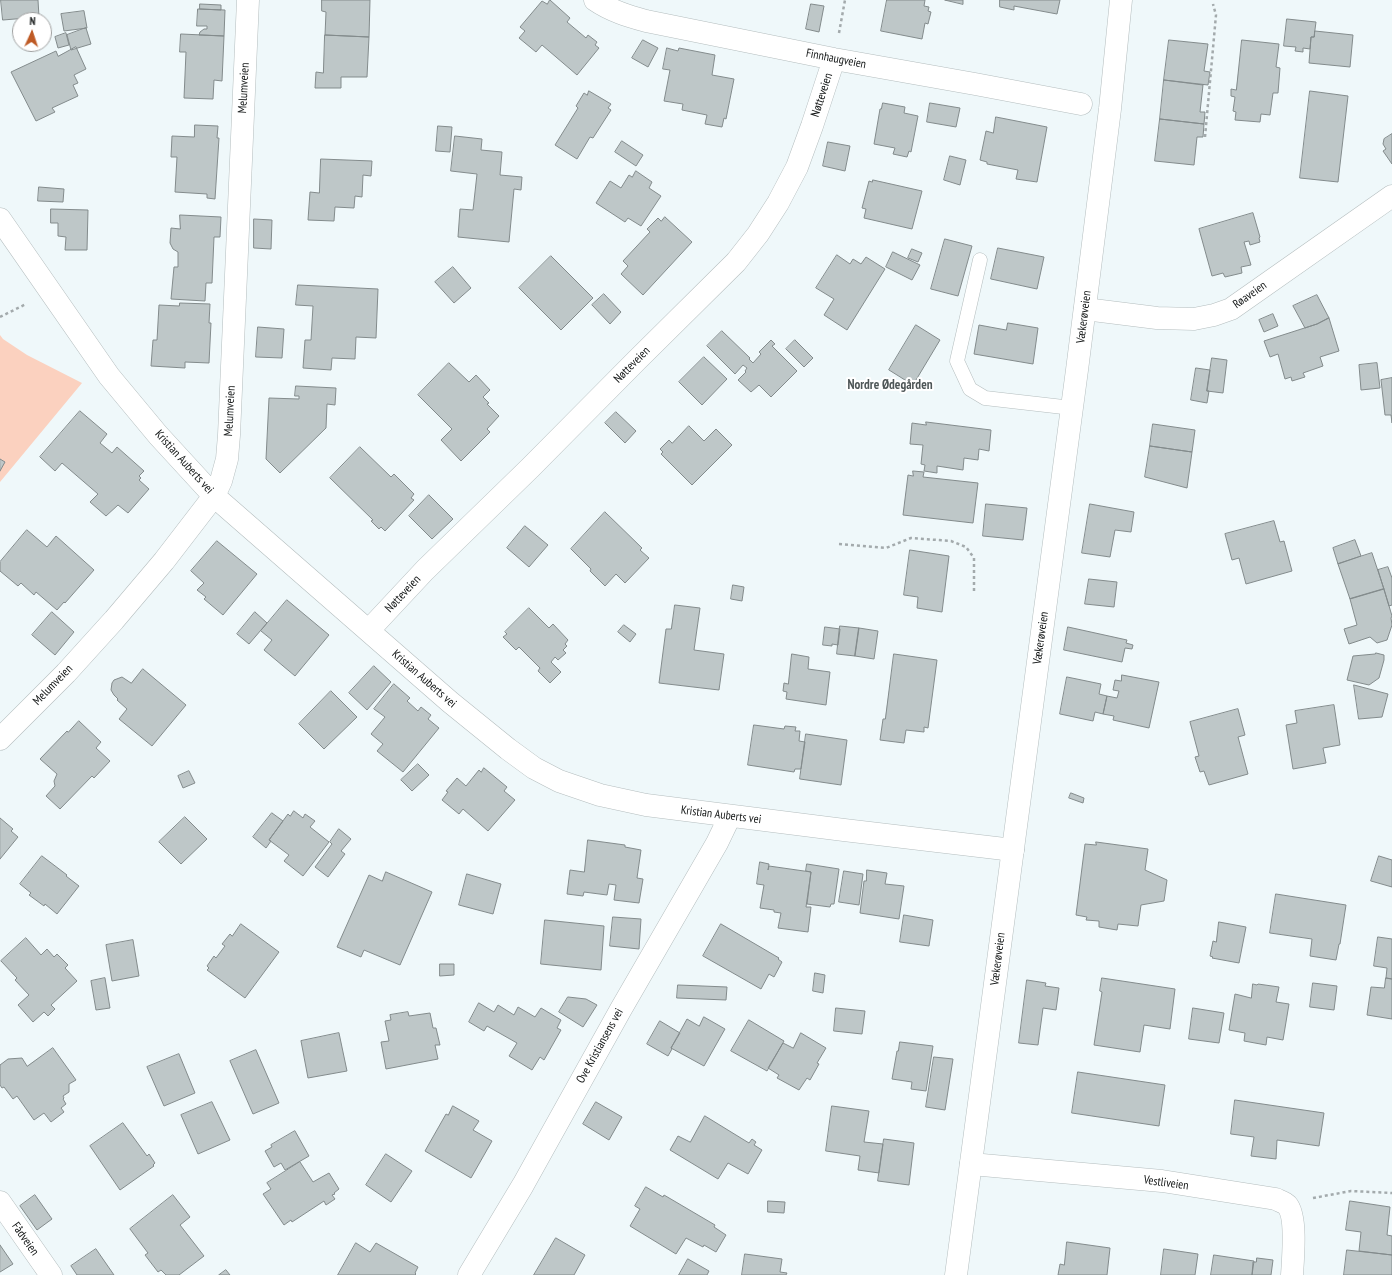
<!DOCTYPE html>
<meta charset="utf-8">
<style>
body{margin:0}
#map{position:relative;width:1392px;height:1275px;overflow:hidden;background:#eff8fa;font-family:"PT Sans Narrow",sans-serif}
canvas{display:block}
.north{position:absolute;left:12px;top:12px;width:40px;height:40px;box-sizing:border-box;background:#fff;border:1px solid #a0a1a1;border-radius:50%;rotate:3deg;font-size:11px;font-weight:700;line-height:16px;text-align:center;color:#121515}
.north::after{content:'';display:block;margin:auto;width:14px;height:18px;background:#be5a25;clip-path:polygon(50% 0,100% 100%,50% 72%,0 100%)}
</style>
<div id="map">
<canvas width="1392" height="1275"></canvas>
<div class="north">N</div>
</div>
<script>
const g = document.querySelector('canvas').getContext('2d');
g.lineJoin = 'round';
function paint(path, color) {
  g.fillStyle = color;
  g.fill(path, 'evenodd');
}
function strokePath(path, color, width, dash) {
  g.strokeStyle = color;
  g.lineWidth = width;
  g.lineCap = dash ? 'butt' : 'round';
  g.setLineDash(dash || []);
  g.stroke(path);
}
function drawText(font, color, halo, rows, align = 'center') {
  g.font = font + ' "PT Sans Narrow",sans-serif';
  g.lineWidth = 4;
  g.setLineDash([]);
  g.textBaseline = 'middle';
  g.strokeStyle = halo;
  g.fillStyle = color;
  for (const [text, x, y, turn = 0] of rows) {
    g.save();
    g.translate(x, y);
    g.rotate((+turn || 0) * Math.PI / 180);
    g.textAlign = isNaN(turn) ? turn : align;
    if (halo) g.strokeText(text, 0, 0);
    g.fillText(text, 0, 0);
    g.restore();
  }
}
paint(new Path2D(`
 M0,335L3,339L27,355L82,383L0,482Z`), '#fbd1bf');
const building = new Path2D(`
 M1,0H38L39,17L3,20Z
 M322,0H370L369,37L325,35L326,12L322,11Z
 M550,0L570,18L567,22L586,38L588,35L597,42L595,45L599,48L577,75L542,45L536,52L519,38L525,31L520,27L542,1L547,4Z
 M887,0H925L924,6L929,7L928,11L931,12L928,24L925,23L922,39L881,31Z
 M945,0H963V4Z
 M1000,0H1060L1057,14L1014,6V10L1000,7Z
 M200,4L221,5V10L200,9Z
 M811,4L824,6L819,32L806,29Z
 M198,9L225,10L224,36L199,35L200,32L204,29H207V26H197Z
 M84,11L87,28L64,31L61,14Z
 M1287,19L1316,22L1314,37H1311L1310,49L1303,48V52L1295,51L1296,47L1284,46Z
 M86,28L91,44L71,50L67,35Z
 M1315,31L1353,35L1350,67L1309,63L1311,37H1314Z
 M66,33L69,45L58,48L55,37Z
 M181,34L224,36L222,81L214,80L213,99L184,98L186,52H180Z
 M325,35L369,37L367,77H341V88H315L316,72L323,73Z
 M643,40L658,48L648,67L632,58Z
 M1169,40L1208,44L1204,71L1210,72L1208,85L1164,80Z
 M1242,40L1279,44L1276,67L1280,68L1278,93H1273L1270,115L1261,114L1260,122L1235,120L1236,112L1233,111L1235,97L1231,96V89L1236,90Z
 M76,47L86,69L74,75L78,83L73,85L78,96L52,108L55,112L36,121L11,72L56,51L58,56Z
 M667,48L678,51L679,48L715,55L712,75L734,79L726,119L724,118L722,127L705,124L707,115L682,110L683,104L664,101L670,70L663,69Z
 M1164,80L1203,85L1200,112H1205L1204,124L1160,119Z
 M589,91L611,104L608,108L611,110L593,138L590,137L577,159L555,145L578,108L576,106L584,93L587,95Z
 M1310,91L1348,96L1338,182L1300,178Z
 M883,103L905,107L904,113L918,116L911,152L909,151L907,157L893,154L895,148L874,144L880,109H881Z
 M930,103L960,108L956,127L927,122Z
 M996,117L1047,127L1037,182L1016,179L1018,170L987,164V162L980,160L986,131L993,133Z
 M1160,119L1204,124L1203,137H1197L1194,165L1155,161Z
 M195,125L218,126L217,138H219L215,199L207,198V194L175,192L177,157H171L172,136L194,137Z
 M438,126L452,127L450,152L436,151Z
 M1392,134V164L1383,151L1386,149L1383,144L1384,139Z
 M455,136L482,139L481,150L502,152L500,175L522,177L521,190L514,189L509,242L458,237L460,209L473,210L477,174L451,171Z
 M622,141L643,155L636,166L615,152Z
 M828,142L850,146L845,171L823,166Z
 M950,156L966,160L960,185L944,180Z
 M321,159L372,161L371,176L363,175L362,197L355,196L354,208L335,207L334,221L308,220L310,192L319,193Z
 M636,171L652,182L649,188L661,196L641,226L628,218L625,222L596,203L610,181L621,188L629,175L632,177Z
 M873,180L922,191L912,229L864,218L866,209L862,208L869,181L872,182Z
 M39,187L64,189L63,202L38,201Z
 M51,209L88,210L87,250H65L66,237L58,236V223H51Z
 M1253,213L1260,237L1259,238L1260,242L1250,245L1249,241L1244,242L1251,265L1241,267L1242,273L1225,277L1223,273L1212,276L1199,229Z
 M180,215L221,217L220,237H214L212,283H206L205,301L171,299L174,267H178V252L173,249L170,243L171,228L180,229Z
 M665,217L692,242L643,295L621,274L628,266L623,261L650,232L647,229L658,218L661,221Z
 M254,219L272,220L271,249L254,248Z
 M945,239L972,246L958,296L931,289Z
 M998,248L1044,257L1037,289L991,279Z
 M912,249L922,253L918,262L908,258Z
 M893,252L920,265L912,280L886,267Z
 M837,255L850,264L853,259L861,264L866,257L885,269L847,330L824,315L834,299L816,288Z
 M551,256L593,298L561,330L519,288Z
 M453,267L471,288L454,303L435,282Z
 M298,285L378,289L376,338L356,337L355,359L332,358L331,370L303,368L305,340H311L313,306L296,305Z
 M604,294L621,312L610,324L592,305Z
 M1317,295L1329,318L1317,324L1305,328L1293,306Z
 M180,303L210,304L209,323H211L209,363L185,362V368L151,366L153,340H157L159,305L179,306Z
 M1273,314L1278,326L1264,332L1259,320Z
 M1329,318L1339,351L1320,357L1323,366L1303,373L1305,377L1292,381L1291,377L1285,379L1278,354L1270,357L1264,341L1317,324Z
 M1008,323L1038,328L1033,364L974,354L979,325L1006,330Z
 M916,325L940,340L913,385L889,370Z
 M258,327L284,329L282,358L256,357Z
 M722,331L750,358L749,359L753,363L761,354L759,352L771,340L775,344L772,346L797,371L771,397L759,385L751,392L738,380L746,372L745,371L747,368L743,365L735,374L707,346Z
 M795,340L813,358L804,367L786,349Z
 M704,357L727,379L702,405L679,382Z
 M1212,358L1227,360L1223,393L1207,391Z
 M449,363L469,382L476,375L490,390L483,397L489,403L487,404L499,416L487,429L490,432L461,461L441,440L452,429L418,395Z
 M1377,363L1380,388L1361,390L1359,365Z
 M1196,368L1210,370L1207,391H1209L1207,403L1191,400Z
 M1392,378V423L1391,415H1385L1381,380Z
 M296,386L336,388L335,405L327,404L326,428L280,473L266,459L269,398L299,399V396H295Z
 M80,411L107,434L100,443L112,453L117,447L144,471L139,476L141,478L139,480L149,489L128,513L118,505L106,516L90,502L98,494L62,463L55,471L40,457Z
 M616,412L636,431L625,443L605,423Z
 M926,422L991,430L989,451L979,449L978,460L964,458L963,470L937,466V473L924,471L925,465L921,464L923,445L910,444L912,423L926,425Z
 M1153,424L1195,430L1192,452L1150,446Z
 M689,426L704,441L716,429L732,445L692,485L661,454L663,452L660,449L669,440L672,443Z
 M1150,446L1192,452L1187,488L1145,477Z
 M360,447L391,477L394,474L414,494L411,498L414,500L385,531L381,527L379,529L371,521L373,520L330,478Z
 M0,459L5,462L0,471Z
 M913,471L924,472L923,477L978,483L973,523L903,515L908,475L913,476Z
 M429,495L453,519L432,539L409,516Z
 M986,504L1027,508L1023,540L983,536Z
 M1090,504L1134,512L1131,532L1115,530L1110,557L1082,553Z
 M605,512L642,548L640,550L649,558L625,583L616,574L605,586L590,571L591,569L571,549Z
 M1274,521L1280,542L1284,541L1292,571L1246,584L1239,558L1232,560L1225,534Z
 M525,526L548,545L529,567L507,548Z
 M27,530L47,547L56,536L94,570L65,603L64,602L57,610L36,592L34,595L21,583L18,586L0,571V562Z
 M1355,540L1361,556L1338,564L1333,548Z
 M217,541L257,574L223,615L204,599L206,597L197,590L204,583L191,571Z
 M910,550L949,556L942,612L917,608L918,597L904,595Z
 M1372,553L1384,589L1350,599L1338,564Z
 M1388,567L1392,578V605L1389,606L1378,570Z
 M1089,579L1117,582L1114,607L1085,604Z
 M733,585L744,587L742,601L731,599Z
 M1384,589L1392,616L1391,618L1392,625L1387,640L1377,643L1370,637L1349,644L1344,629L1357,625L1350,599Z
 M287,600L329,635L295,676L264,650L272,640L261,631Z
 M675,605L700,608L694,650L724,654L719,690L659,683L666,629H671Z
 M529,608L549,628L553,624L568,640L565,644L567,646L563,650L566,653L558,660L555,657L551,662L561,672L550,683L538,671L540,668L519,647L516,650L503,637L507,634L505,632Z
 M52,612L74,632L55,655L32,635Z
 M255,612L267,623L249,644L237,634Z
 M624,625L636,634L630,642L618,632Z
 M840,626L859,628L855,656L837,654Z
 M825,627L840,629L838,645L832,644V646L823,645Z
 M1068,627L1127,640L1126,643L1133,645L1132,649L1125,648L1122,662L1064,650Z
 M859,628L878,631L874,659L855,656Z
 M1376,653L1384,655V660L1379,678L1369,685L1347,680L1353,656L1375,654Z
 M792,654L809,657L808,669L830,672L826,705L786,699L787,692L783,691L784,683L788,684Z
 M894,654L937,660L928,728L924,727V732L906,730L904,743L880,740L883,719H885Z
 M374,666L391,682L367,710L349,693Z
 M143,669L186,705L152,746L119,719L127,709L117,700L118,699L114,695L111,690L112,683L114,680L122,677L131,683Z
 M1122,675L1159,682L1149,728L1113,720L1114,716L1103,714L1107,696L1117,698L1119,691L1113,690L1115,680L1121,681Z
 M1067,677L1101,684L1099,694L1107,696L1103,714L1095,712L1093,721L1060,714Z
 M394,684L410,698L407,701L418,711L421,707L431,715L428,719L439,728L403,772L377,751L383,744L371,734L385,717L374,709Z
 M1354,685L1388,694L1382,717L1359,719Z
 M331,691L357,717L324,749L299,724Z
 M1334,705L1340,745L1323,748L1326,763L1293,769L1286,725L1297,723L1295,711Z
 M1238,709L1245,735L1238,737L1248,774L1209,785L1204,771L1200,772L1195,757L1199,756L1190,722Z
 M79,721L101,742L96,748L110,761L94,778L92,776L60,809L46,796L55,786L54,781L57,774L40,759L67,731L68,732Z
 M754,725L784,729L785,726L796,727L795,731H800L799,741L805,742L801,769H795L794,772L748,765Z
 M806,734L847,740L841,785L800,779Z
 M418,764L429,775L412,791L401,780Z
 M484,768L507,787L504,791L515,800L488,831L463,809L459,814L442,800L448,792L446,791L457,778L466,786L479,770L481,772Z
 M189,771L195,783L183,788L178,776Z
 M1071,793L1084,798L1083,803L1069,798Z
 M294,811L303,818L305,814L315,821L310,827L329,842L303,876L284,861L289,855L269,840L288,814L290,816Z
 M272,813L283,821L269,840L271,841L266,848L253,837Z
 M185,817L207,839L181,864L159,842Z
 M0,818L13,829L11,831L18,837L0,859Z
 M339,829L351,839L341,851L345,854L328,877L315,867L332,844L330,842Z
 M588,840L625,845V847L641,850L637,878L643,879L639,903L614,900L616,885L609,884L607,895L584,892L583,896L567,894L570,870L584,872Z
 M1096,842L1148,849L1145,870L1167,880L1164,901L1141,905L1138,926L1118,924L1117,930L1099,927V921L1086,920L1087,917L1076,915L1085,844L1096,845Z
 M42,856L67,875L66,876L79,886L57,914L45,904L44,906L29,895L31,893L20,884Z
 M1379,856L1392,860V887L1371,881Z
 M760,862L769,864L768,870L769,866L811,872L806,907H811L808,932L778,928L781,913L774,912V910L760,908L764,885L757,884Z
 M807,864L839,869L834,904H831L830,907L807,904L811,872L806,871Z
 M867,870L887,873L885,884L904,886L899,919L860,913L864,881H866Z
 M844,871L863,874L859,905L839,902Z
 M386,872L432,892L400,965L364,950L361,957L337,947L369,875L382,881Z
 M467,874L501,884L493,914L459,905Z
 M1276,894L1346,905L1340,944H1339L1336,960L1310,956L1312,939L1270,933Z
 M904,915L933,920L929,946L900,942Z
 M613,917L641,919L639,949L610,946Z
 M545,920L604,926L601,970L541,964Z
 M1219,922L1246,927L1239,963L1212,958L1213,957L1210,956L1213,941L1216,942Z
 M241,924L279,952L245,998L207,970L209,968L207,966L214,956L216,958L225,946L222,944L230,934L232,936Z
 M721,924L779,958L778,959L782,962L774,977L769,974L761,989L703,956Z
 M1378,937L1392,939V979L1386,978L1387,968L1374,966Z
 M26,938L41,955L47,949L54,957L57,954L68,965L65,968L77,981L51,1005L55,1009L48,1016L44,1012L33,1022L18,1005L29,995L15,980L17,978L1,961Z
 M133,940L139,976L112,981L106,945Z
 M440,964H454V975L440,976Z
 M815,973L825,975L823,993L813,991Z
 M105,978L110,1008L96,1010L91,981Z
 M1102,978L1175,989L1170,1029L1144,1025L1140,1052L1094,1045L1102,992L1100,991Z
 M1386,978L1392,979V1019L1367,1015L1371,987L1384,988Z
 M1027,980L1046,983L1045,986L1059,988L1056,1010L1043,1008L1038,1045L1019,1043Z
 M1313,983L1337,986L1334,1010L1310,1007Z
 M1253,984L1257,985L1258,984L1279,987L1276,1002L1289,1004L1283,1040L1267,1037L1266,1045L1244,1041L1245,1033L1229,1030L1235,994L1251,998Z
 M678,985L727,987L726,1000L677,998Z
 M568,997L586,999L597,1005L583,1027L559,1012Z
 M479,1003L494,1012L498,1005L514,1015L518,1007L535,1017L541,1008L561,1020L557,1028L561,1030L544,1060L540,1057L532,1070L509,1056L517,1043L487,1026L484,1031L469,1022Z
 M836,1008L865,1011L862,1034L834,1031Z
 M1193,1008L1224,1013L1219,1043L1189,1039Z
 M408,1012L409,1016L430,1013L433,1028H436L440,1045H435L438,1059L386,1069L381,1042L389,1041L385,1021L391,1020L390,1015Z
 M704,1017L725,1029L704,1066L671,1048L687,1019L699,1026Z
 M749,1020L784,1041L767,1071L731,1051Z
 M660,1021L680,1033L671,1048L672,1049L668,1056L647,1044Z
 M339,1033L347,1071L308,1078L301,1041Z
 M801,1033L826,1048L817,1063L819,1064L810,1080L807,1078L799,1090L777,1078L779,1075L768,1068L783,1043L793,1048Z
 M900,1042L933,1046L926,1091L911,1089L912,1082L892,1079L897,1051H898Z
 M53,1048L76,1080L69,1084V1092L63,1096L64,1098L63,1099L66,1104L61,1108L64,1112L51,1122L44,1113L34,1120L17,1096L13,1099L4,1087L2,1088L0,1085V1065L8,1059L22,1058L27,1066Z
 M256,1050L279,1103L253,1114L230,1061Z
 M179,1054L195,1093L164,1106L147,1067Z
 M934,1057L953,1059L945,1110L926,1107Z
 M1078,1072L1165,1085L1159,1126L1072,1113Z
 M1235,1100L1324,1113L1319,1146L1277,1140L1276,1159L1251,1156L1254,1137L1231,1134Z
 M212,1102L230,1140L198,1154L181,1115Z
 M596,1102L622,1117L609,1140L583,1124Z
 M453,1106L479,1121L473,1130L492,1141L471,1178L425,1151L446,1114L448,1115Z
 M832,1106L869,1111L864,1142L883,1144L879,1173L858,1170L860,1156L826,1151Z
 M705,1116L749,1143L752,1139L756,1142L754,1145L762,1150L748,1174L728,1163L718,1179L670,1150L678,1136L690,1142Z
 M123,1123L147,1156L149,1154L155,1163L153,1165L154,1166L120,1190L90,1146Z
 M295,1131L309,1156L285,1170L281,1163L274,1167L265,1151L272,1147L271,1145Z
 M884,1139L914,1143L909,1185L878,1181Z
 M386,1154L412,1171L391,1202L366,1185Z
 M300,1162L313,1182L329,1173L339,1189L334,1193L335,1194L332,1195L335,1199L326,1205L324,1201L292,1222L291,1220L284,1225L263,1194L271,1189L267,1183Z
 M646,1187L663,1197L664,1195L715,1225L714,1227L726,1235L716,1252L704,1245L703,1247L686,1238L676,1254L630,1226L640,1209L635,1206Z
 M35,1195L52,1219L37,1230L20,1206Z
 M173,1195L190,1217L180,1225L204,1256L179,1275H166L161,1270L158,1272L145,1255L148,1253L130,1229Z
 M768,1201L785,1202L784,1213L768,1212Z
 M1350,1201L1390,1207L1387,1235L1392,1236V1255L1359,1251L1361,1232L1346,1230Z
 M556,1238L585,1255L574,1275H534Z
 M1067,1242L1110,1248L1107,1275H1058L1060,1264L1064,1265Z
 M356,1243L370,1252L376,1243L418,1267L415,1273L416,1274L415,1275H338Z
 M0,1245L13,1264L0,1272Z
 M96,1249L114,1275H77L71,1266Z
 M1164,1249L1198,1254L1195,1275H1161Z
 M1347,1250L1392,1255V1275H1344Z
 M745,1254L782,1259L780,1272L787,1273L786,1275H742Z
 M1214,1255L1254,1261L1252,1275H1211Z
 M1257,1258L1273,1260L1271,1275H1252L1253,1262H1256Z
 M688,1259L709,1271L707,1275H679Z
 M226,1270L230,1275H219Z`);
paint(building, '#bec7c8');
strokePath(building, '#838b8c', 1);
const service = new Path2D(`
 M980,260L957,361L970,389L985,398L1072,408`);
const minor = new Path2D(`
 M595,0C611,11 628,16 646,21L834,59L975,84L1081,104
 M0,219L109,376L158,435L214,496L450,702L508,749L534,768L559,781L600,795L646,805L844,830L1013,850
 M1085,309L1157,318L1194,319L1214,315L1231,309L1392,196
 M369,630L425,570L530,468L637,360L736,262L758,234L778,203L797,167L812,126L834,59
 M0,739L66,673L114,620L164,561L214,496L221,481L227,459L229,435L248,0
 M971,1164L1162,1181L1276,1199C1279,1201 1284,1202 1287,1205C1297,1216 1293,1259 1292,1275
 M0,1202L51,1275
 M469,1275L523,1185L621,1009L717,843L730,816`);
const secondary = new Path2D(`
 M956,1275L1077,370L1110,109L1121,0`);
strokePath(service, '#b4bdbe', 15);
strokePath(minor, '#b4bdbe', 23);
strokePath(secondary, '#b4bdbe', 23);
strokePath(new Path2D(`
 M839,33L845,0
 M1205,137L1216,15L1213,4
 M0,317L26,304
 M839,544L886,548L911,538L951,541L966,547L974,558V592
 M1313,1198L1351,1191L1392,1193`), '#a3aaac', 2.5, [3, 3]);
strokePath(service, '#fff', 14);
strokePath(minor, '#fff', 22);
strokePath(secondary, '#fff', 22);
drawText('12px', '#121515', '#fff', [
 ["Finnhaugveien",836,59,11],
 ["Melumveien",244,88,-87],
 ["Nøtteveien",822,95,-72],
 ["Røaveien",1250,295,-35],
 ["Vækerøveien",1084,317,-83],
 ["Nøtteveien",632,365,-45],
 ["Melumveien",230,411,-87],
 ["Kristian Auberts vei",184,462,48],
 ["Nøtteveien",403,594,-47],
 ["Vækerøveien",1041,638,-82],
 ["Kristian Auberts vei",424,679,41],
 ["Melumveien",53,685,-46],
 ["Kristian Auberts vei",721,815,7],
 ["Vækerøveien",998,959,-83],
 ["Ove Kristiansens vei",600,1046,-61],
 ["Vestliveien",1166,1183,8],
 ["Fådveien",25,1239,55]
]);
drawText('bold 13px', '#4e5657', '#fff', [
 ["Nordre Ødegården",890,385]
]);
</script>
